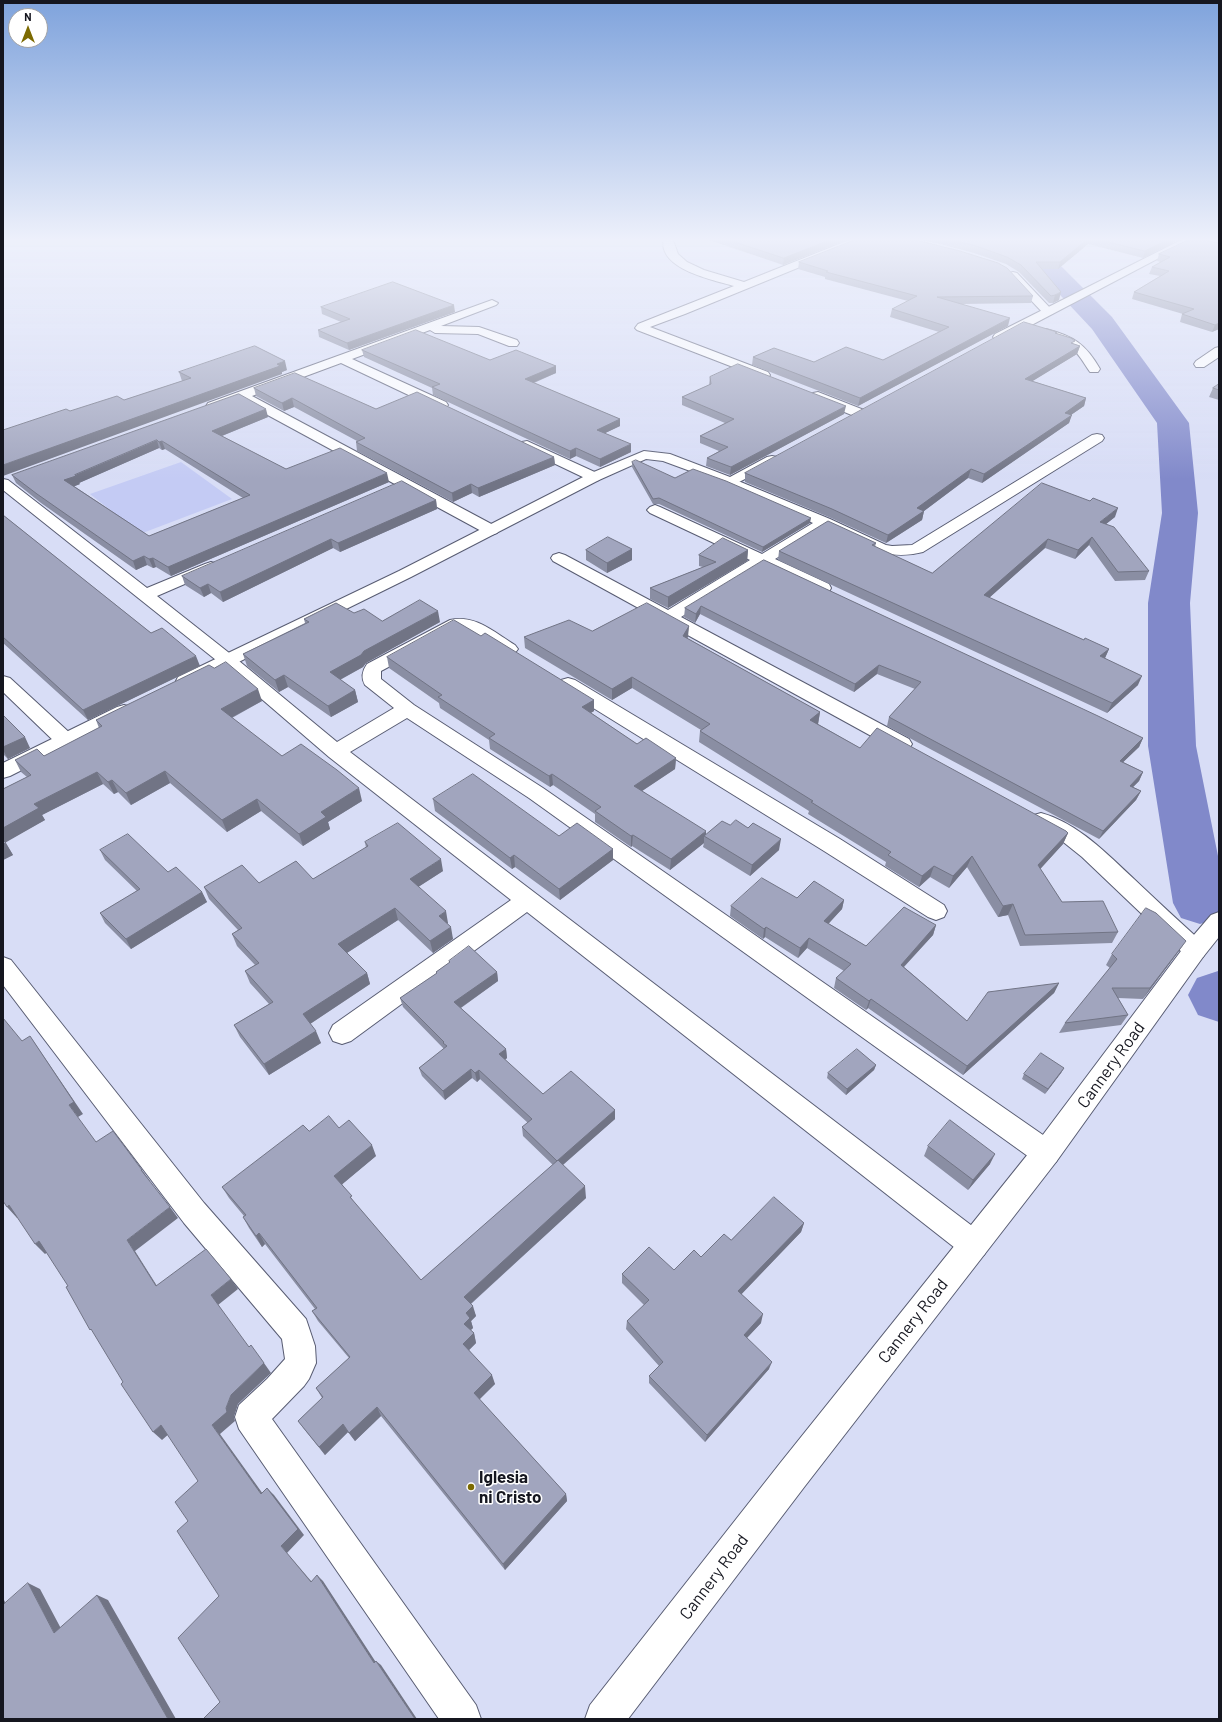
<!DOCTYPE html>
<style>
body{margin:0}
#map{position:relative;width:1222px;height:1722px;overflow:hidden;background:#d8ddf6;font-family:Barlow,sans-serif}
canvas{display:block}
.frame{position:absolute;inset:0;border:4px solid #15161f;pointer-events:none}
.north{position:absolute;left:8px;top:8px;width:40px;height:40px;box-sizing:border-box;background:#fff;border:1px solid #a1a2a5;border-radius:50%;rotate:0deg;font-size:11px;font-weight:700;line-height:16px;text-align:center;color:#15161f}
.north::after{content:'';display:block;margin:auto;width:14px;height:18px;background:#7c6a01;clip-path:polygon(50% 0,100% 100%,50% 72%,0 100%)}
</style>
<div id="map">
<canvas width="1222" height="1722"></canvas>
<div class="frame"></div>
<div class="north">N</div>
</div>
<script>
const g = document.querySelector('canvas').getContext('2d');
g.lineJoin = 'round';
function paint(path, color) {
  g.fillStyle = color;
  g.fill(path, 'evenodd');
}
function strokePath(path, color, width, dash) {
  g.strokeStyle = color;
  g.lineWidth = width;
  g.lineCap = dash ? 'butt' : 'round';
  g.setLineDash(dash || []);
  g.stroke(path);
}
function drawText(font, color, halo, rows, align = 'center') {
  g.font = font + ' Barlow,sans-serif';
  g.lineWidth = 3;
  g.setLineDash([]);
  g.textBaseline = 'middle';
  g.strokeStyle = halo;
  g.fillStyle = color;
  for (const [text, x, y, turn = 0] of rows) {
    g.save();
    g.translate(x, y);
    g.rotate((+turn || 0) * Math.PI / 180);
    g.textAlign = isNaN(turn) ? turn : align;
    if (halo) g.strokeText(text, 0, 0);
    g.fillText(text, 0, 0);
    g.restore();
  }
}
paint(new Path2D(`
 M181,462L232,499L140,534L90,494Z`), '#c4cbf4');
paint(new Path2D(`
 M1019,238H1043L1052,257L1112,317L1189,423L1198,513L1190,603L1196,746L1219,861V918L1200,924L1181,918L1173,903L1148,746V603L1162,513L1157,423L1092,329L1032,265Z
 M1218,971H1219V1022L1198,1015L1188,995L1197,978Z`), '#8189ca');
const minor = new Path2D(`
 M664,238H675L673,240L678,254L687,262L704,270L744,282L854,238H867L866,240L685,314L650,327L768,372L770,375L768,378L764,379L637,330L635,328L638,324L734,286C714,280 656,269 664,238Z
 M1013,272L1017,273L1052,310L1054,312L1052,314H1044L1009,277L1008,275L1009,273Z
 M492,300L498,303L496,305L441,326L479,327L517,340L519,343L517,346H509L478,334L435,333L430,330L352,359L446,402L448,405L446,408H436L341,363L252,396L497,527L499,530L497,533L491,535L485,533L240,400L213,410L208,409L206,406L208,403Z
 M1046,329C1073,336 1086,344 1100,369L1098,372H1090C1083,362 1079,353 1069,346C1062,342 1044,339 1040,333L1042,330Z
 M1219,347V357L1204,367H1196L1194,364L1196,361L1215,348Z
 M818,392L864,410L866,413L864,416H854L813,399L811,396L813,393Z
 M1097,434L1102,435L1104,438L1102,441L923,552C884,562 860,544 826,528L775,559L829,584L831,588L829,592L823,593L817,592L763,566L681,617L909,739L912,744L909,749L902,750L895,749L553,561L551,558L553,555L559,553L565,555L668,610L750,560L650,513L647,510L650,507L655,505L660,507L762,554L813,523L726,485L724,482L726,479L731,478L830,519L886,545L892,546L912,545L1092,435Z
 M527,441L599,474L601,477L599,480L594,481L589,480L522,448L520,445L522,442Z
 M3,479L8,480L147,588L205,564L211,562L217,564L219,567L217,570L157,596L233,656L337,742L394,708L365,685C361,678 362,671 367,664L450,620C475,614 495,633 515,645L518,649L515,653L509,654L503,653L466,630L459,629L381,671V679L414,705L543,788L1056,1144L1060,1153L1056,1162L1046,1166L1036,1162L529,798L407,718L350,752L984,1235L989,1245L984,1255L974,1259L964,1255L527,912L351,1041L342,1044L333,1041L329,1033L333,1025L511,900L329,757L221,664L3,490Z
 M3,676L10,678L72,735L75,740L72,745L65,746L58,745L3,692Z
 M568,678L575,680L840,839L944,905L947,911L944,917L936,920L928,917L824,851L561,688L559,684L561,680Z
 M1041,813C1078,823 1107,854 1134,879C1157,901 1180,922 1203,943L1207,950L1203,957L1195,959L1187,957L1082,857L1062,841L1034,825L1030,820L1034,815Z
 M3,957L11,960L204,1203L306,1319L315,1346L316,1363L309,1379L304,1386L272,1419L476,1705L481,1719H439L239,1429L235,1417L239,1405L267,1379L285,1359L282,1339L184,1223L3,985Z`);
const tertiary = new Path2D(`
 M1185,238H1197L1003,340H995L993,337L995,334Z
 M644,451L670,454L730,477L767,457L772,456L777,457L779,460L777,463L731,486L663,461L646,459L599,480L411,577L192,685L185,687L178,685L176,681L178,677L399,571L589,474Z
 M124,705L131,707L134,711L131,715L10,776L3,778V763L117,707Z`);
const secondary = new Path2D(`
 M1219,912V937L1203,957L1056,1162L805,1486L628,1719H585L590,1705L781,1462L1036,1144L1187,943L1211,915Z`);
strokePath(minor, '#585c72', 2);
strokePath(tertiary, '#585c72', 2);
strokePath(secondary, '#585c72', 2);
paint(minor, '#fff');
paint(tertiary, '#fff');
paint(secondary, '#fff');
paint(new Path2D(`
 M703,238H851L783,265Z
 M909,238H1182L1143,258L1088,244L1058,269H1042L1059,300L1053,303H1049L1019,272L1006,264L974,253L936,243Z
 M1202,238H1219V241Z
 M1219,243V329L1212,332L1180,322L1182,314H1183L1132,299L1134,292L1160,276L1149,274L1152,267L1160,262L1157,261L1159,254Z
 M799,262L1033,296L1031,303L961,304L1008,326L858,406L752,365L753,357L814,362L883,360L939,332L890,317L892,309L908,301L825,279V277L798,269Z
 M321,307L455,312L349,350L319,337L318,330L341,322L322,314Z
 M1057,334L1074,344L1080,346L1077,354L1032,381L1086,398L1084,406L1071,415L1069,423L982,483L968,478L924,511L922,520L886,543L831,518L745,482V473Z
 M362,350L556,366V373L534,383L620,419V426L605,433L631,452L600,467L576,456L570,459L433,395L432,388L364,357Z
 M287,370L282,372V374L70,411L124,400L182,381L179,372Z
 M710,377L844,414L730,475L706,466L707,458L719,451L700,443V436L725,423L682,405V397L709,385Z
 M1219,384V400L1209,397L1213,388Z
 M254,388L376,409L554,457L555,465L479,497L472,493L453,502L357,451L356,442L357,441L294,407L284,411L256,396Z
 M239,394L268,417L222,436L286,469L389,482L171,576L156,567L153,568L147,565L136,570L41,503L16,483L12,475ZM159,448L162,450L165,449L243,498L149,536L74,486L80,484L79,483Z
 M632,462L675,478L810,523L762,552L659,504H653L632,467Z
 M436,500L437,509L340,552L333,548L223,602L211,593L204,597L185,585L182,576Z
 M3,515L151,633L200,666L88,720L3,643Z
 M1115,517L1106,524L1149,571L1145,580L1115,581L1089,545L1075,559L1045,548L989,598L1084,640L1109,649L1105,658L1138,685L1107,713L778,560L779,551L876,543L875,547L932,573Z
 M632,549V560L607,573L586,560V550Z
 M748,550L747,561L668,608L650,599V588L703,567L699,566V555Z
 M764,560L1143,738L1139,747L1123,762L1143,772L1139,781L1133,787L1141,791L1136,800L1099,839L887,726L889,717L915,689L877,674L854,692L700,614L695,623L684,617L685,608Z
 M354,613L382,621L440,622L366,663L363,667L340,680L355,690L358,702L331,717L288,687L279,692L247,666L243,654L305,623L304,619Z
 M689,626L687,638L820,712L818,724L860,748L1068,833L1063,844L1040,869L1062,902L1118,932L1112,943L1020,946L1008,915L998,917L967,867L949,888L930,877L919,887L885,866L886,862L808,814L809,811L699,742L700,731L701,730L632,688L612,700L525,648L524,637L592,631Z
 M387,657L594,700V711L591,713L637,744L676,758L675,769L642,791L706,835L730,825L779,850L750,876L703,847L704,843L670,870L632,846L631,847L595,822V814L553,785L550,787L490,749L489,740L440,708L439,703L389,668Z
 M214,668L262,701L232,718L282,756L362,801L328,822L330,829L303,846L261,811L227,832L170,783L131,805L118,792L114,794L103,784L42,815L45,820L5,842L13,855L3,860V789L27,777L21,772L15,760L44,756L99,728L96,720Z
 M3,715L30,748L8,759L3,754Z
 M433,799L559,836L613,849V860L560,900L515,867L512,869L435,811Z
 M365,842L443,871L418,887L448,923L447,924L453,939L433,953L398,920L347,953L367,973L370,984L310,1024L321,1043L269,1075L240,1037L234,1025L269,1004L250,983L245,971L255,965L237,946L232,934L238,930L209,899L204,887L313,879L366,848Z
 M100,850L168,872L202,892L207,902L131,949L105,923L100,913L137,891L105,860Z
 M844,900L842,909L828,923L866,946L936,925L933,935L904,967L967,1021L1059,983L1054,993L963,1075L868,1008L866,1010L834,988L836,978L844,971L807,948L798,958L765,937L763,939L730,916L731,906Z
 M1179,951L1143,999L1118,998L1128,1015L1121,1025L1059,1033L1065,1023L1110,968L1106,965L1112,954Z
 M449,961L497,972L498,981L461,1008L506,1049L507,1058L505,1060L543,1094L615,1110V1119L563,1165L586,1198L471,1304L476,1316L471,1321L473,1328L470,1330L474,1333L476,1343L469,1350L495,1384L479,1399L566,1494L567,1501L505,1570L381,1416L355,1441L348,1432L325,1455L304,1429L298,1421L322,1398L316,1388L349,1358L318,1321L312,1311L315,1309L265,1244L262,1247L249,1228L243,1217L244,1216L229,1198L222,1187L309,1131L339,1128L376,1156L342,1184L354,1202L421,1280L553,1165L523,1136L522,1127L528,1123L480,1079L477,1082L472,1078L445,1100L422,1076L419,1068L444,1049L403,1007L400,998L436,974V972L449,963Z
 M876,1065L874,1070L846,1095L827,1078L828,1073Z
 M1064,1068L1061,1073L1045,1094L1022,1079L1024,1074Z
 M928,1146L990,1164L968,1190L924,1156Z
 M804,1223L801,1232L741,1294L761,1323L747,1338L769,1369L705,1442L649,1383V1376L659,1366L626,1329L627,1321L644,1305L622,1283V1274L674,1270L701,1257L731,1240Z`), '#8a8ea3');
paint(new Path2D(`
 M835,238H851L783,265L784,258Z
 M1089,238H1090L1088,244L1058,269L1060,262Z
 M1171,238H1182L1143,258L1145,251Z
 M1061,292L1059,300L1053,303L1055,295Z
 M454,305L455,312L349,350L347,343Z
 M1010,318L1008,326L858,406L860,398Z
 M1219,323V329L1212,332L1215,325Z
 M1080,346L1077,354L1023,387L1025,379Z
 M285,361L287,370L282,372V374L3,476V465Z
 M556,366V373L525,386V379Z
 M292,398L294,407L284,411L282,403Z
 M1086,398L1084,406L1062,421L1065,413Z
 M846,406L844,414L730,475L731,467Z
 M266,409L268,417L214,439L212,431Z
 M1072,415L1069,423L982,483L984,474Z
 M620,419V426L597,437V430Z
 M157,440L159,448L79,483L80,484L68,489L64,480L75,475Z
 M162,441L165,449L162,450L159,442Z
 M631,444V452L600,467V459Z
 M576,448V456L570,459V451Z
 M554,457L555,465L479,497L478,488Z
 M971,469L968,478L924,511L922,520L886,543L888,535L917,508Z
 M387,473L389,482L171,576L168,567Z
 M471,484L472,493L453,502L452,493Z
 M436,500L437,509L340,552L338,543Z
 M1118,508L1115,517L1097,531L1100,522Z
 M811,518L810,523L762,552L763,547Z
 M1092,537L1089,545L1075,559L1078,550Z
 M331,539L333,548L223,602L220,592Z
 M1048,539L1045,548L981,605L984,595Z
 M632,549V560L607,573V563Z
 M748,550L747,561L668,608V597Z
 M144,556L147,565L136,570L133,561Z
 M153,558L156,567L153,568L149,559Z
 M208,584L211,593L204,597L200,588Z
 M701,606L700,614L695,623L696,614Z
 M438,611L440,622L366,663L363,667L332,684L330,672L364,651Z
 M689,626L688,637L683,647V636Z
 M1109,649L1105,658L1100,656Z
 M196,656L200,666L88,720L83,710Z
 M879,665L877,674L854,692L855,684Z
 M284,675L288,687L279,692L275,680Z
 M1142,676L1138,685L1107,713L1112,703Z
 M632,677V688L612,700V689Z
 M258,689L262,701L225,721L221,709Z
 M355,690L358,702L331,717L328,706Z
 M594,700V711L582,718V707Z
 M820,712L818,724L808,731L810,720Z
 M25,737L30,748L8,759L3,750V747Z
 M1143,738L1139,747L1116,769L1120,761Z
 M676,758L675,769L633,797L634,786Z
 M165,771L170,783L131,805L126,793Z
 M97,772L103,784L42,815L45,820L3,844V828L34,804Z
 M1143,772L1139,781L1125,795L1130,786Z
 M552,774L553,785L550,787L549,776Z
 M112,780L118,792L114,794L108,782Z
 M359,788L362,801L328,822L330,829L303,846L299,834L321,812Z
 M1141,791L1136,800L1099,839L1103,831Z
 M257,799L261,811L227,832L222,820Z
 M706,831V837L704,836V843L670,870L671,859Z
 M1068,833L1063,844L1033,877L1038,865Z
 M633,835L632,846L631,847V836Z
 M781,839L779,850L750,876L752,865Z
 M6,843L13,855L3,860V844Z
 M613,849V860L560,900L559,889Z
 M514,855L515,867L512,869L510,858Z
 M972,856L967,867L949,888L953,876Z
 M441,859L443,871L412,891L410,879Z
 M934,866L930,877L919,887L922,876Z
 M202,892L207,902L131,949L126,939Z
 M844,900L842,909L822,931L824,921Z
 M1013,904L1008,915L998,917L1003,906Z
 M395,908L398,920L342,956L338,944Z
 M446,911L448,923L441,928L439,916Z
 M936,925L933,935L897,974L901,965Z
 M451,927L453,939L433,953L430,941Z
 M766,927L765,937L763,939L764,929Z
 M809,938L807,948L798,958L800,948Z
 M1186,941L1179,951L1143,999L1150,988Z
 M497,972L498,981L456,1011L454,1002Z
 M367,973L370,984L307,1026L303,1014Z
 M1059,983L1054,993L963,1075L967,1066Z
 M871,999L868,1008L866,1010L869,1001Z
 M316,1031L321,1043L269,1075L264,1064Z
 M30,1036L83,1114L78,1117L69,1105Z
 M506,1049L507,1058L500,1063L499,1054Z
 M876,1065L874,1070L846,1095L847,1089Z
 M1064,1068L1061,1073L1045,1094L1048,1089Z
 M471,1069L472,1078L445,1100L443,1091Z
 M479,1070L480,1079L477,1082L475,1073Z
 M615,1110V1119L558,1169L557,1161Z
 M372,1145L376,1156L339,1187L334,1176Z
 M995,1154L990,1164L968,1190L973,1180Z
 M141,1170H142L150,1181L149,1182Z
 M585,1186L586,1198L467,1307L464,1297Z
 M9,1205L20,1216L17,1218L7,1207Z
 M170,1207L178,1218L135,1251L164,1297L156,1286L127,1240Z
 M804,1223L801,1232L736,1300L738,1291Z
 M259,1233L265,1244L262,1247L256,1236Z
 M39,1241L49,1251L45,1254L35,1244Z
 M231,1279L238,1289L218,1305L211,1295Z
 M473,1306L476,1316L471,1321L473,1328L467,1334L464,1324L466,1313Z
 M763,1314L761,1323L742,1343L744,1335Z
 M474,1333L476,1343L466,1353L463,1344Z
 M772,1362L769,1369L705,1442L707,1435Z
 M264,1363L271,1373L238,1404L234,1417L235,1421L220,1434L268,1501L261,1494L212,1425L226,1408L231,1395Z
 M492,1375L495,1384L477,1402L474,1393Z
 M377,1407L381,1416L355,1441L349,1433Z
 M343,1424L348,1432L325,1455L319,1447Z
 M161,1425L170,1433L162,1440L153,1432Z
 M267,1488L274,1495L304,1535L287,1553L317,1588L311,1582L281,1546Z
 M566,1494L567,1501L505,1570L503,1564Z
 M317,1575L323,1581L379,1667L374,1663Z
 M28,1583L40,1589L66,1638L54,1633Z
 M97,1595L108,1600L176,1719H168Z
 M3,1598L11,1614L3,1611Z
 M376,1661L381,1665L417,1719H415Z`), '#717485');
const building = new Path2D(`
 M723,238H835L784,258Z
 M860,238H908L960,251L998,263L1007,268L1033,296L937,297L1010,318L860,398L753,357L774,348L814,362L846,347L883,360L949,327L892,309L917,296L826,272L828,271L799,262Z
 M945,238H1089L1060,262H1036L1061,292L1055,295L1051,296L1021,265L1007,257L976,246Z
 M1093,238H1171L1145,251Z
 M1193,238H1196L1219,243V323L1215,325L1182,314L1194,309L1134,292L1169,271L1152,267L1170,257L1159,254Z
 M393,282L454,305L347,343L318,330L350,319L321,307Z
 M1024,322L1057,332L1055,333L1071,338L1075,341L1071,343L1080,346L1025,379L1086,398L1065,413L1072,415L984,474L971,469L917,508L924,511L888,535L832,509L745,473Z
 M416,330L490,360L516,350L556,366L525,379L620,419L597,430L631,444L600,459L576,448L570,451L432,387L440,384L362,350Z
 M255,346L285,361L277,364L280,366L3,465V430L66,409L70,411L117,396L124,400L191,378L179,372Z
 M738,364L846,406L731,467L707,458L728,447L700,436L734,419L682,397L711,384L710,377Z
 M295,373L376,409L417,392L554,457L478,488L471,484L452,493L356,442L365,438L292,398L282,403L254,388Z
 M1219,384V390L1213,388Z
 M239,394L266,409L212,431L286,469L340,448L387,473L168,567L153,558L149,559L144,556L133,561L37,494L12,475ZM157,440L159,442L162,441L250,495L149,536L64,480L76,476L75,475Z
 M636,460L675,478L693,469L726,481L811,518L763,547L659,498L653,499L632,462Z
 M402,481L436,500L338,543L331,539L220,592L208,584L200,588L182,576Z
 M1042,483L1090,501L1093,498L1118,508L1100,522L1114,527L1149,571L1118,572L1092,537L1078,550L1048,539L984,595L1084,640L1085,638L1109,649L1100,656L1142,676L1112,703L779,551L828,521L876,543L872,545L932,573Z
 M3,515L151,633L162,628L196,656L83,710L3,637Z
 M608,537L632,549L607,563L586,550Z
 M723,538L748,550L668,597L650,588L716,562L699,555Z
 M764,560L1098,716L1143,738L1120,761L1143,772L1130,786L1141,791L1103,831L889,717L921,682L879,665L855,684L701,606L696,614L685,608Z
 M420,600L438,611L364,651L361,655L330,672L355,690L328,706L284,675L275,680L243,654L309,622L304,619L336,603L354,613L364,609L382,621Z
 M647,603L689,626L683,636L820,712L810,720L860,748L877,728L1066,831L1068,833L1038,865L1062,902L1103,901L1118,932L1025,935L1013,904L1003,906L972,856L953,876L934,866L922,876L888,855L891,852L811,802L813,801L700,731L710,724L632,677L612,689L524,637L569,620L592,631Z
 M454,620L481,636L485,633L594,700L582,707L637,744L646,738L676,758L634,786L706,831L671,859L633,835L631,836L595,811L601,807L552,774L549,776L489,738L495,734L438,697L442,695L387,657Z
 M226,662L258,689L221,709L282,756L301,744L337,770L359,788L321,812L326,817L299,834L257,799L222,820L165,771L126,793L112,780L108,782L97,772L34,804L39,808L3,828V789L31,775L15,760L37,749L44,756L102,726L96,720L209,665L214,668Z
 M3,715L25,737L3,747Z
 M473,774L559,836L577,823L613,849L559,889L514,855L510,858L433,799Z
 M736,820L748,828L753,823L781,839L752,865L704,836L722,821L730,825Z
 M398,823L441,859L410,879L446,911L439,916L451,927L430,941L395,908L338,944L367,973L303,1014L316,1031L264,1064L234,1025L273,1002L245,971L259,963L232,934L242,928L204,887L242,865L259,883L296,861L313,879L368,846L365,842Z
 M128,834L168,872L176,867L202,892L126,939L100,913L140,889L100,850Z
 M3,840L6,843L3,844Z
 M762,878L797,898L814,881L844,900L824,921L866,946L904,907L936,925L901,965L967,1021L988,992L1059,983L967,1066L871,999L869,1001L836,978L851,964L809,938L800,948L766,927L764,929L731,906Z
 M1146,908L1156,913L1186,941L1150,988H1112L1128,1015L1065,1023L1117,959L1112,954Z
 M469,946L497,972L454,1002L506,1049L499,1054L543,1094L571,1071L615,1110L557,1161L522,1127L532,1119L479,1070L475,1073L471,1069L443,1091L419,1068L447,1046L443,1043L444,1042L400,998L437,973L436,972L450,962L449,961Z
 M3,1018L22,1041L30,1036L74,1102L69,1105L96,1142L113,1131L142,1170H141L170,1207L127,1240L156,1286L206,1249L231,1279L211,1295L249,1347L251,1345L264,1363L231,1395L226,1408L227,1412L212,1425L261,1494L267,1488L298,1529L281,1546L311,1582L317,1575L374,1663L376,1661L415,1719H203L220,1702L178,1638L219,1596L177,1531L188,1521L175,1502L198,1481L161,1425L153,1432L121,1384L123,1382L91,1329L90,1330L66,1287L68,1286L39,1241L35,1244L9,1205L7,1207L3,1201Z
 M857,1049L876,1065L847,1089L828,1073Z
 M1041,1053L1064,1068L1048,1089L1024,1074Z
 M329,1116L339,1128L349,1120L372,1145L334,1176L352,1196L350,1197L421,1280L558,1160L585,1186L464,1297L473,1306L466,1313L470,1318L464,1324L474,1333L463,1344L492,1375L474,1393L566,1494L503,1564L377,1407L349,1433L343,1424L319,1447L298,1421L323,1397L316,1388L350,1357L312,1311L317,1308L259,1233L256,1236L243,1217L246,1215L222,1187L303,1125L309,1131Z
 M950,1120L995,1154L973,1180L928,1146Z
 M774,1197L804,1223L738,1291L763,1314L744,1335L772,1362L707,1435L649,1376L663,1362L627,1321L649,1300L622,1274L649,1247L674,1270L694,1250L701,1257L724,1234L731,1240Z
 M28,1583L54,1633L97,1595L168,1719H3V1605Z`);
paint(building, '#a1a5be');
strokePath(building, '#717485', 1);
const sky = g.createLinearGradient(0, 0, 0, 479);
sky.addColorStop(0, '#7fa3dc');
sky.addColorStop(0.5, '#edf0fb');
sky.addColorStop(1, '#edf0fb00');
g.fillStyle = sky;
g.fillRect(0, 0, 1222, 479);
for (const [x, y, r, color] of [
 [471,1487,4,"#7c6a01"]
]) {
  const dot = new Path2D();
  dot.arc(x, y, r, 0, 2 * Math.PI);
  g.fillStyle = color;
  g.fill(dot);
  strokePath(dot, '#fff', 1.5);
}
drawText('17px', '#15161f', '#fff', [
 ["Cannery Road",1111,1065,-54],
 ["Cannery Road",913,1321,-52],
 ["Cannery Road",714,1577,-53]
]);
drawText('bold 17px', '#15161f', '#fff', [
 ["Iglesia",479,1477],
 ["ni Cristo",479,1497]
], 'left');
</script>
